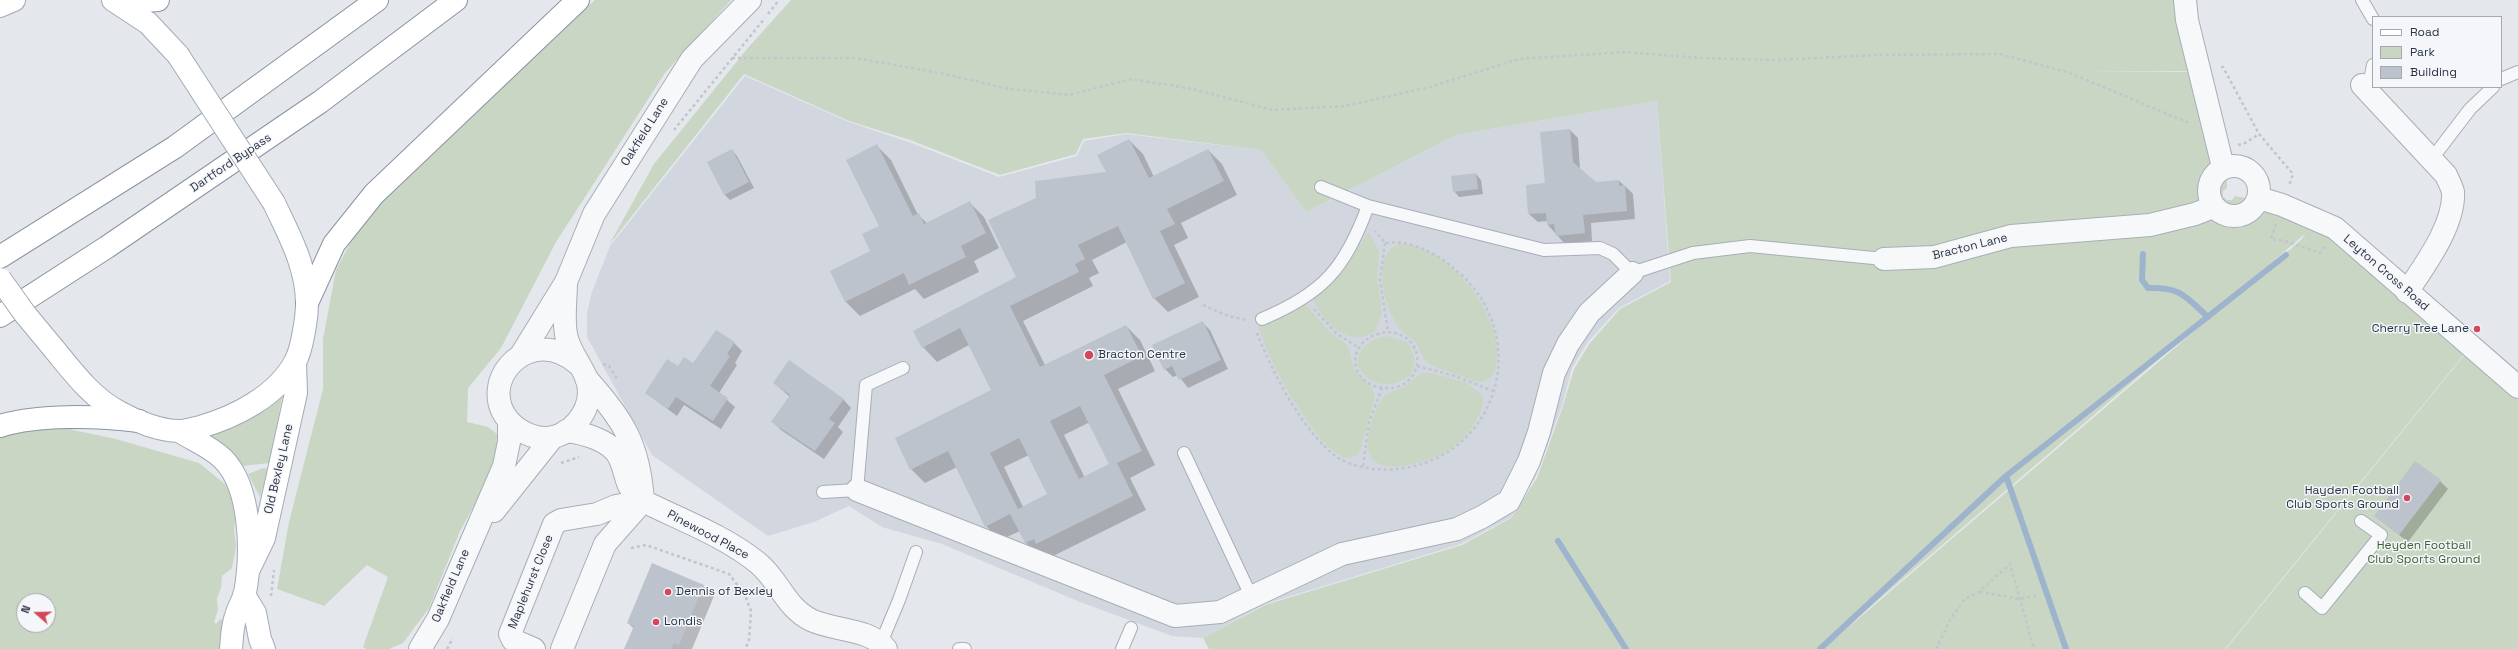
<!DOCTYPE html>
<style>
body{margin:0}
#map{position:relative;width:2518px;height:649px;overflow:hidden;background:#e4e7ec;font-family:"Space Grotesk",sans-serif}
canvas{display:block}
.legend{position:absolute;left:2372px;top:16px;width:130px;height:72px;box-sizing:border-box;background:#f4f6f9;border:1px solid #a3a8b1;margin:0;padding:5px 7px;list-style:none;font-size:12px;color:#2a3445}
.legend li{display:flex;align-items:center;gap:8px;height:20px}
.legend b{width:20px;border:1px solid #a3a8b1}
.north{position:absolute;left:16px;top:593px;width:40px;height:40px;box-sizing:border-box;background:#f4f6f9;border:1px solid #a3a8b1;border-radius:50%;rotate:290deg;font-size:11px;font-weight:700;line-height:16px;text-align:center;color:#2a3445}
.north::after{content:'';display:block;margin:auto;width:14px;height:18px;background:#d3475b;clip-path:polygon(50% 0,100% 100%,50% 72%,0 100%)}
</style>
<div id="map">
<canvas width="2518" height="649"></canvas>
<ul class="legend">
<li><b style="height:5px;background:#fff"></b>Road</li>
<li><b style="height:11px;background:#c9d6c4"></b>Park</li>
<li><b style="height:11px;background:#bdc3cc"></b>Building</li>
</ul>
<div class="north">N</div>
</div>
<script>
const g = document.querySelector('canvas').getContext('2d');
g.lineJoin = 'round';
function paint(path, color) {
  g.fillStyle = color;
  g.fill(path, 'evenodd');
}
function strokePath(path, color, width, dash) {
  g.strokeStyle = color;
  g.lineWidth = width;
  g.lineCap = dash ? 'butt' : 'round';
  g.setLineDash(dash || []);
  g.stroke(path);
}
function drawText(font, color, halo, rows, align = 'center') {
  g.font = font + ' "Space Grotesk",sans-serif';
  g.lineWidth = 3;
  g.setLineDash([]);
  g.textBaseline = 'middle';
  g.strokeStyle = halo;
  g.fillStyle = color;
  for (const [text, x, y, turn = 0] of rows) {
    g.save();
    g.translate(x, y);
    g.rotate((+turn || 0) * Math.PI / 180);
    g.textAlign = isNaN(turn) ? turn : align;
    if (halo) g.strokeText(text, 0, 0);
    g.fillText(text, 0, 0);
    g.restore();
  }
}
paint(new Path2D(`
 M745,76L849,122L909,142L999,177L1077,156L1084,141L1126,134L1261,150L1306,212L1456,135L1657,101L1670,281L1619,308L1588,342L1572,368L1562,406L1535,478L1511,517L1461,544L1265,604L1203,638L1172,636L1080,602L942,544L882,527L849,506L814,522L768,536L652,455L587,337V313L592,292L610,246Z`), '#d2d6de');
paint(new Path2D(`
 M595,0H731L665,73L556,242L501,348L468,388L467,422L488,427L497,434L496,465L460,531L429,608L403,643L389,649H366L363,647L388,577L367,565L324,606L277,589L289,522L323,389V339L336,270L357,230L385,193Z
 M791,0H2183L2199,71L2083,72H2199L2226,168L2227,188L2223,191V197L2227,200H2232L2235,196L2282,205L2317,221L2470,347L2225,649H1823L2301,240L2306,233L1821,649H1209L1203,638L1265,605L1462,545L1511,518L1537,478L1563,406L1574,369L1590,343L1620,309L1671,282L1657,101L1456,135L1306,212L1261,150L1126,133L1083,139L1076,154L1000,175L910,140L849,121L744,74L609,245L654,164L747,49Z
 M1369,232L1379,252L1377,276L1382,312L1375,332C1349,349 1322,322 1313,298L1332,283Z
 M1399,244C1446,244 1502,312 1497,359C1496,365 1496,374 1490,378C1480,385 1471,380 1461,376C1449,371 1436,370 1426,361C1420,355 1420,348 1415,342C1410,336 1402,333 1398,326C1385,308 1370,255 1399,244Z
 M1305,304L1328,330L1348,346L1354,370L1372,388L1375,398L1361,448C1342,492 1280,379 1273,363C1267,351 1262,338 1258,325Z
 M1387,336L1407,342L1412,350L1415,361L1411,374C1395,390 1370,387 1358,367C1355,349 1371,338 1387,336Z
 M2470,348L2518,388V649H2226Z
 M1431,373L1465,382L1481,394C1485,403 1482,409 1478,417C1472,430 1462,441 1450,449C1429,463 1363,484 1368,440C1370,427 1373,413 1380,402C1387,391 1395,392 1405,386C1415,379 1417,372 1431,373Z
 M283,393L269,463L243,466L232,454L209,437V434C239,426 259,411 283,393Z
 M69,425L73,430L116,439L199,463L226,485L234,503L236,517L234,529L236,547L232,568L222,576L221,588L217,599L218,610L214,622L216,624L220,619L224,621L221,649H0V433ZM24,601H48V625H24Z
 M263,468L268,469L260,497L248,474Z`), '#c9d6c4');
paint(new Path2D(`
 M1570,130L1578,138L1580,170L1596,183L1619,181L1625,186L1633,194L1635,219L1591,223L1592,241L1565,244L1548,225L1547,221L1538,222L1529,214L1546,184Z
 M1129,140L1143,154L1154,177L1208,150L1222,164L1237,195L1181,223L1188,238L1174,245L1199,297L1168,312L1154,298L1127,242L1092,260L1099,273L1089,278L1093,286L1023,321L1045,365L1126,326L1140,340L1155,371L1118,389L1155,465L1130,478L1146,510L1051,557L1047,553L1040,557L1026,543L1020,531L1000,540L986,526L957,467L925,483L911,469L992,391L969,345L937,362L923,347L1018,278L1107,173ZM1090,422L1110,465L1085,478L1064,435ZM1029,455L1048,495L1023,507L1004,467Z
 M877,146L891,160L918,215L928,224L970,203L984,217L999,248L974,261L979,272L924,299L915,289L860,316L846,302L831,272L872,251L880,226Z
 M732,150L737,156L754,188L730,200L725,195L708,163Z
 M1476,174L1481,180L1483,194L1459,197L1454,191Z
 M1202,322L1210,330L1228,369L1188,388L1178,375L1173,377L1165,369Z
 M734,343L742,351L735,363L737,365L719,393L735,407L721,429L684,405L677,416L646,393L678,367L693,365Z
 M774,383L843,399L851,408L838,427L843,432L824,459L781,430L773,422L790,397Z
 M2440,481L2448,489L2408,542L2375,516Z
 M703,586L714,596L692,649H625L634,629L628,623Z`), '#0003');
strokePath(new Path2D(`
 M2143,254L2142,280L2148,288C2181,287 2185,296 2208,317
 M1558,541L1626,649
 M1820,649L2006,476
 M2066,649L2006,476L2286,255`), '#9eb4cc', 6);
paint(new Path2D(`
 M1570,129L1573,162L1596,182L1619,180V186L1625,185L1627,211L1583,215L1585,233L1556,236L1554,224L1547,225L1546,213L1528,214L1526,185L1545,183L1540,132Z
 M1129,139L1149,178L1208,149L1224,181L1167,209L1175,224L1160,231L1185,283L1153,299L1118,226L1078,245L1085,259L1075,264L1079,272L1010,306L1040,367L1126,325L1142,356L1104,375L1142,451L1117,463L1133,496L1036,544L1034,539L1025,543L1010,514L985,527L948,451L910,470L895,438L991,390L960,328L922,348L913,331L1016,277L988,220L1036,198L1035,181L1106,172L1097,155ZM1080,406L1109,464L1079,479L1050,421ZM1019,438L1047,494L1018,509L990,453Z
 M877,144L913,216L919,213L924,224L970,201L986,233L961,246L966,257L909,285L904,273L845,302L830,271L870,251L862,234L879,226L846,160Z
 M732,149L749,182L724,195L707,162Z
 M1476,173L1478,189L1453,192L1451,176Z
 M1203,321L1221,360L1179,380L1172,366L1164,370L1152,345Z
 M716,330L735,342L727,354L730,356L710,386L728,398L713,421L676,397L668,409L645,393L667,359L678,366L684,357L693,363Z
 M789,360L844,399L829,419L835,423L815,451L771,422L790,395L773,383Z
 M2415,461L2441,480L2399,535L2374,516Z
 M652,563L704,585L679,645L674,643L671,649H624L634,626L627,623Z`), '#bdc3cc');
const service = new Path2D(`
 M2362,0L2373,19
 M2501,79L2518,72
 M2368,91L2373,65
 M2431,160L2470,109L2493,87
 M1321,187L1368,206L1544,250L1600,248L1613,254L1632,273L1693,253L1750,246L1884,259
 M1262,319C1324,293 1345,268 1368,206
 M1184,453L1251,596
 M823,492L857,490L866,385L903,368
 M2305,593L2322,608L2381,535L2361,521
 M881,643L899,600L916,552
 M959,649H965
 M1122,649L1131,628`);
const minor = new Path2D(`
 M2362,85L2446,175C2448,180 2452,187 2453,192C2455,225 2424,266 2407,292
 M1884,259L1934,257L2011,236L2150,225L2195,214L2213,207
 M586,378C623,420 639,443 643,501
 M566,431C584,433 613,441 620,459C629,480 623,485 643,501C681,520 725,536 758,563C779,580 785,607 811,620C834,631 870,628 886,649
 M857,490L1175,616L1220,612L1342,554L1457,529L1482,517L1509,501L1529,461L1539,432L1554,373L1568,344L1589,313L1632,273
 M534,649L513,640L510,634L554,524L561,520L597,514L616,506L643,501
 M562,649L605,544L643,501`);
const tertiary = new Path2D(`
 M2185,0L2187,20L2223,167
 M2209 191a25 25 0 1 1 50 0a25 25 0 1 1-50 0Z
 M2259,198L2282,205L2335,228L2518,387
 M566,282C566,299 563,317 566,334C568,349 580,363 586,377C596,403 578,430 554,437C538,441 521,433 510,422C474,383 530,321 578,364
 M521,355L566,282L594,214L692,59L750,0
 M494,511L553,437
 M420,649L438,619L504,466L509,442V421`);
const primary = new Path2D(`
 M113,0L148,23L178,55
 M0,6L14,0
 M54,349C73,372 92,398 119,412C135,421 160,431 179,431C186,431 194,428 200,427C235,417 277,396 295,362C302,350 307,317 307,303C307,267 289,235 274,203
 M179,431C193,440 211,447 223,459C252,488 252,555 245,593C243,601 238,608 236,616C232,626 232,639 231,649
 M249,569L264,538L296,393L295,362
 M244,595L255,613L260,639L264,649`);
const trunk = new Path2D(`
 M121,3L158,0
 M0,257L175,147L377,0
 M307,303L334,244L374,194L578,0
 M0,316L107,247L320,102L456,0
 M0,426C38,414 99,416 139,421`);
strokePath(service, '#a8aeb7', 14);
strokePath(minor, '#a8aeb7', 24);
strokePath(tertiary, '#a8aeb7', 24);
strokePath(primary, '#a2abb8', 24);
strokePath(trunk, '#8a94a3', 24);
strokePath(new Path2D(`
 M768,14L779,0
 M732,58H855L945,74L1004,88L1069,95L1131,79L1193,89L1272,110L1345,106L1430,87L1519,59L1624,52L1702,58L1773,60L1879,55L2000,54L2070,73L2191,124
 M2221,67H2223L2259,134L2293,174L2289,186
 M674,130L765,18
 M2238,145L2245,143L2259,134
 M2276,224L2271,239L2285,241L2320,253L2325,246
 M1385,243L1380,279L1388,332
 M1203,305L1228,316L1247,320
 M1314,309L1337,334L1359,348
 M1388,332C1431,335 1424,392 1384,388C1345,384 1345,336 1388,332Z
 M1257,333C1271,370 1304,434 1337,457C1353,468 1378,471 1398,469C1499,458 1534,335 1456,270C1437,254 1411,239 1385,243L1375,231
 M603,364L609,366L618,380
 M1417,366L1455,376L1493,391
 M561,463L579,457
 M1363,466L1369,422L1382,388
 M631,548L646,545L729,574L745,595L751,611L749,641L745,649
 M1980,592L2020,599L2036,596
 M271,596L274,570
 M447,649L453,638
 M1936,649L1951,618L1965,599L1979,592L2010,564L2034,649`), '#c2c5cb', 2.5, [3, 3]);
strokePath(service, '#f7f8fa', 12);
strokePath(minor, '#f7f8fa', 22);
strokePath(tertiary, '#f7f8fa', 22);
strokePath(primary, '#fff', 22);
strokePath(trunk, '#fff', 22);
const primaryBridge = new Path2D(`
 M178,55L274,203
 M0,279L25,314L54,349`);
strokePath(primaryBridge, '#a2abb8', 24, []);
strokePath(primaryBridge, '#fff', 22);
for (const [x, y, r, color] of [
 [2477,329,4,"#d3475b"],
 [1089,355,5,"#d3475b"],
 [2407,498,4,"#d3475b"],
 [668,592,4,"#d3475b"],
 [656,622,4,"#d3475b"]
]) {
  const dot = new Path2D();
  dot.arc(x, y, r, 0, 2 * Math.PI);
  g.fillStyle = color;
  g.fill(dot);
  strokePath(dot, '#f4f6f9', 1.5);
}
drawText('12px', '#2a3445', '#f4f6f9', [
 ["Oakfield Lane",645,132,-58],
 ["Dartford Bypass",231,163,-34],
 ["Bracton Lane",1970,247,-14],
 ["Leyton Cross Road",2386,273,41],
 ["Old Bexley Lane",279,469,-77],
 ["Pinewood Place",708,535,28],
 ["Maplehurst Close",531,582,-68],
 ["Oakfield Lane",451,586,-67]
]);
drawText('12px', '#2a3445', '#f4f6f9', [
 ["Cherry Tree Lane",2469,329,"right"],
 ["Bracton Centre",1098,355],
 ["Hayden Football",2399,491,"right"],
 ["Club Sports Ground",2399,505,"right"],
 ["Dennis of Bexley",676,592],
 ["Londis",664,622]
], 'left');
drawText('12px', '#3f6137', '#f4f6f9', [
 ["Heyden Football",2424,546],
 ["Club Sports Ground",2424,560]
]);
</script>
